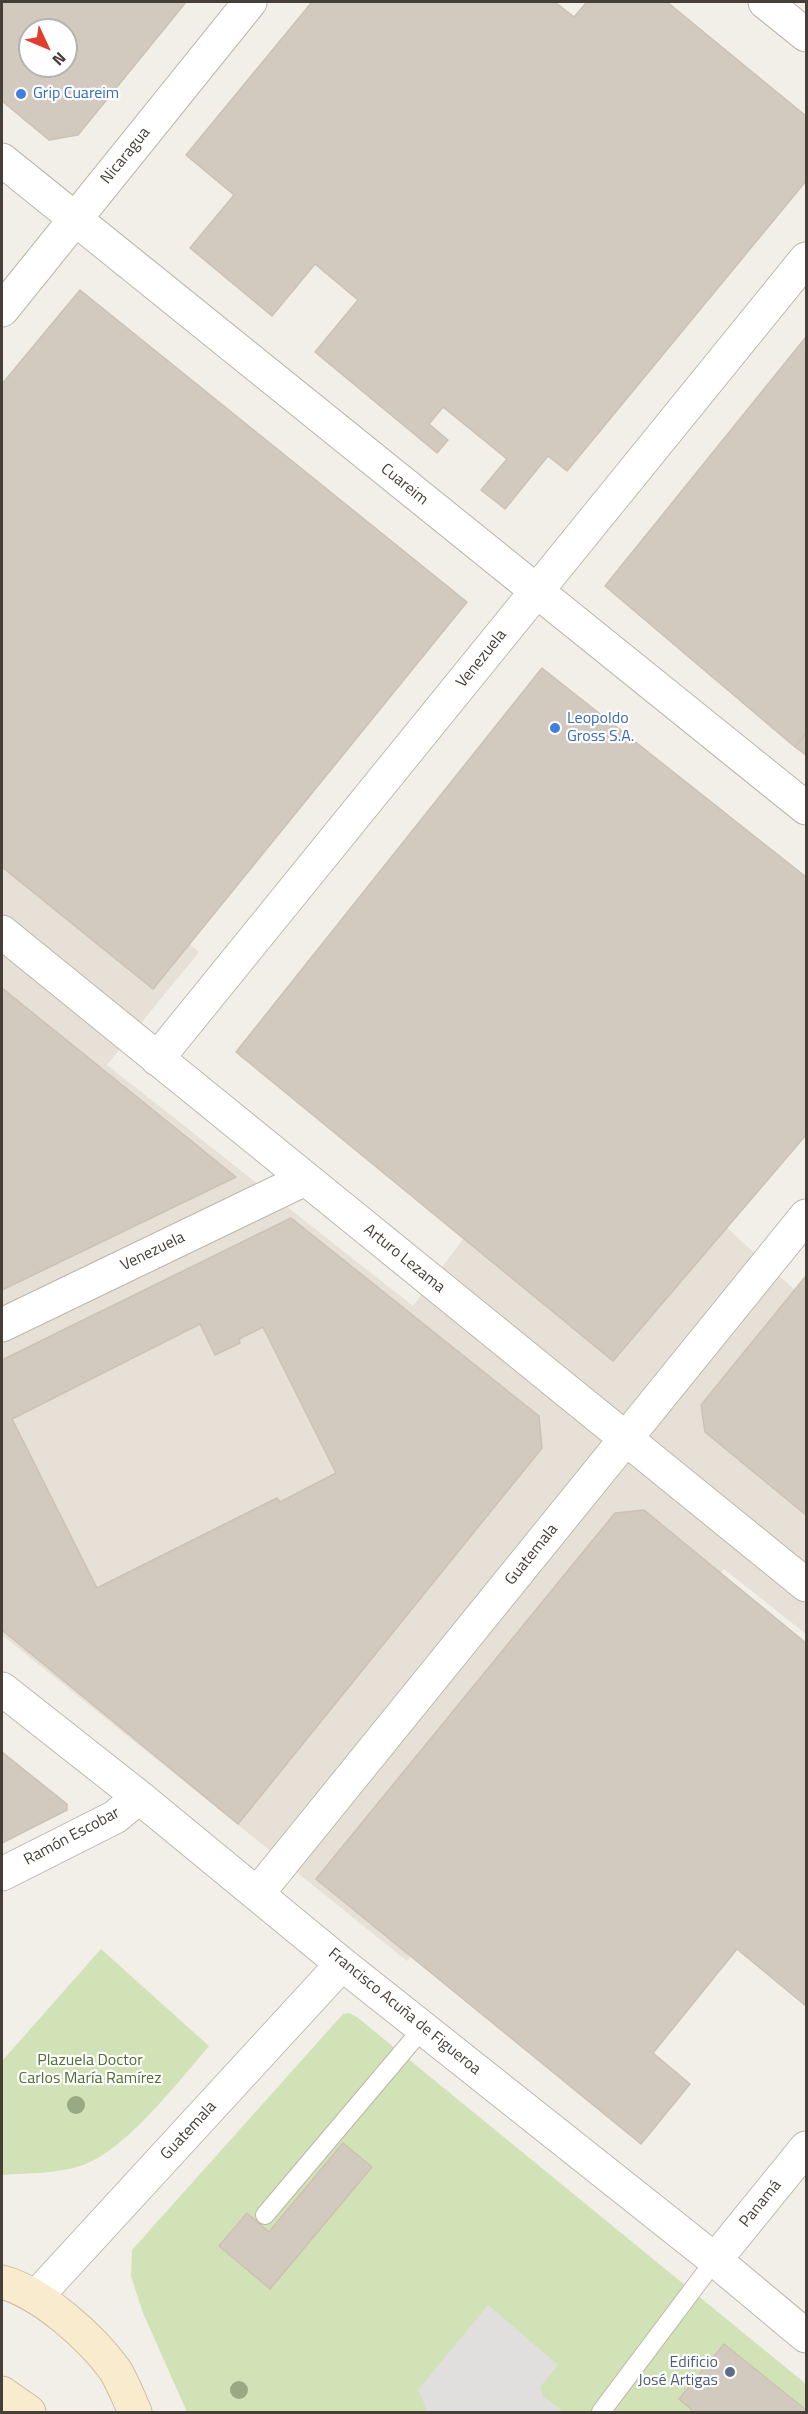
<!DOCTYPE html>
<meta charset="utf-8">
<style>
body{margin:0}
#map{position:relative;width:808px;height:2414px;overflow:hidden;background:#f2efe9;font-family:"Titillium Web",sans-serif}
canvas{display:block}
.frame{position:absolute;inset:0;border:3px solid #453f38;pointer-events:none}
.north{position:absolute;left:18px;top:18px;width:60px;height:60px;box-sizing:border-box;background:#fff;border:2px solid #b5b2af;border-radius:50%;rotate:134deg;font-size:16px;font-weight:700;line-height:24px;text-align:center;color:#453f38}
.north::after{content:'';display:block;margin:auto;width:21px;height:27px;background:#e23e30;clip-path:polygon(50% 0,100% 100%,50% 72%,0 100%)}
</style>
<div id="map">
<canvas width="808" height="2414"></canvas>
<div class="frame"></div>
<div class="north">N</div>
</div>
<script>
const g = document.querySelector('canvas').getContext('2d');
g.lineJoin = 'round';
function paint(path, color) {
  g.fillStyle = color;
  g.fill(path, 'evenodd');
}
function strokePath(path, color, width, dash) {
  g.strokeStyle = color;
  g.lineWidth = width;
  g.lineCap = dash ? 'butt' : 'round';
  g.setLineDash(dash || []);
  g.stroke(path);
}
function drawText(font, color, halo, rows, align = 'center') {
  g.font = font + ' "Titillium Web",sans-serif';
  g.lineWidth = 4.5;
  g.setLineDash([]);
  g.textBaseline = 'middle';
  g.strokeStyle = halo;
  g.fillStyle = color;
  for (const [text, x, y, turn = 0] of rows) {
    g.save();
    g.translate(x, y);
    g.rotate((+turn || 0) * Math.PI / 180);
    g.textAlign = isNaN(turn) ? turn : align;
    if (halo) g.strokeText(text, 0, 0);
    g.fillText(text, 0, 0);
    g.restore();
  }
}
paint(new Path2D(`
 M2,734L17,746L138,900L199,952L107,1065L413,1306L575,1089L806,1300V1634L724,1569L407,1961L2,1635Z`), '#e6e0d7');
paint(new Path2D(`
 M101,1949L209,2046C179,2081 126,2150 83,2165C58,2174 28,2173 2,2175V2061Z
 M349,2013L357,2017L806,2384V2412H187L143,2313L131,2276L132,2250L343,2014Z`), '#d1e2b6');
paint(new Path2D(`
 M488,2305L558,2365L540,2387L543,2396L564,2412H428L418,2390Z`), '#e1dfdd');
const building = new Path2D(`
 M2,2H186L78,135L49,140L2,101ZM30,30H66V66H30Z
 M312,2H555L574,17L587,2H667L806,116V181L567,471L548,456L505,509L481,490L507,459L443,407L429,424L448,440L437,453L315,352L358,300L315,264L272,316L190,248L234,195L186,155Z
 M80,290L467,602L153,989L2,867V384Z
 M806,337V733L795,747L605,586Z
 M542,668L806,877V1135L613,1361L236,1052Z
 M806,733V755L795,747Z
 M2,988L236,1177L2,1290Z
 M291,1218L539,1416L542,1448L238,1824L2,1630V1360ZM200,1324L215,1355L240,1343L239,1339L263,1327L336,1473L280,1502L277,1498L97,1588L12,1419Z
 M806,1276V1515L705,1432L701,1405Z
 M644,1510L806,1643V2006L737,1949L653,2053L690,2084L641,2144L316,1879L615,1513Z
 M2,1752L67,1804V1810L2,1843Z
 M343,2143L372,2167L270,2289L219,2246L247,2213L269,2232Z
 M724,2344L806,2410V2412H692L693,2411L679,2399Z`);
paint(building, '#d3cabf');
strokePath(building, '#cdc1b3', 1.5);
const service = new Path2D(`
 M265,2215L423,2028
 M601,2412L715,2260`);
const minor = new Path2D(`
 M2,160L806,808
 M2,310L250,2
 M2,932L806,1585
 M157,1059L806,259
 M2,1325L305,1179
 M2,1689L139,1797L342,1964L715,2260L806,2336
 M2,1874L115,1817L139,1797
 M257,1894L806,1216
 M715,2260L806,2148
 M36,2297L342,1964`);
const tertiary = new Path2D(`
 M765,2L806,35`);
const secondary = new Path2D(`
 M2,2282C42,2293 91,2337 115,2370C123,2383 129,2399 135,2412
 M2,2393L29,2412`);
strokePath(service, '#bdb6ac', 20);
strokePath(minor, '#bdb6ac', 35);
strokePath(tertiary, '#bdb6ac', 35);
strokePath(secondary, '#cdbd9d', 35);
strokePath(service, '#fff', 18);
strokePath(minor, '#fff', 33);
strokePath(tertiary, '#fff', 33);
strokePath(secondary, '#f9ebcd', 33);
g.fillStyle = '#98aa84';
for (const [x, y] of [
 [76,2105],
 [239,2390]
]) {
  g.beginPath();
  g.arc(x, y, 9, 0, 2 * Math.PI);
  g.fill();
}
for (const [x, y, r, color] of [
 [21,94,6,"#3f7fe0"],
 [555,728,6,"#3f7fe0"],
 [730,2372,6,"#5c6f8a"]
]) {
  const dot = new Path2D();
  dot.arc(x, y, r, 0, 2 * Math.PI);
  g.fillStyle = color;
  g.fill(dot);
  strokePath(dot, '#fff', 2);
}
drawText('16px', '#366cbe', '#fff', [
 ["Grip Cuareim",33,94],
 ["Leopoldo",567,719],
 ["Gross S.A.",567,737]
], 'left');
drawText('16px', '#453f38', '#fff', [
 ["Nicaragua",126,156,-51],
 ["Cuareim",404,485,39],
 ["Venezuela",482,659,-51],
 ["Venezuela",153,1252,-26],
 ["Arturo Lezama",404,1259,39],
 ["Guatemala",532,1555,-51],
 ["Ramón Escobar",72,1837,-28],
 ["Francisco Acuña de Figueroa",404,2012,39],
 ["Guatemala",189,2131,-47],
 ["Panamá",761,2204,-51]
]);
drawText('16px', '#4e7132', '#fff', [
 ["Plazuela Doctor",90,2061],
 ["Carlos María Ramírez",90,2079]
]);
drawText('16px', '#4e5e75', '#fff', [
 ["Edificio",718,2363],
 ["José Artigas",718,2381]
], 'right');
</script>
